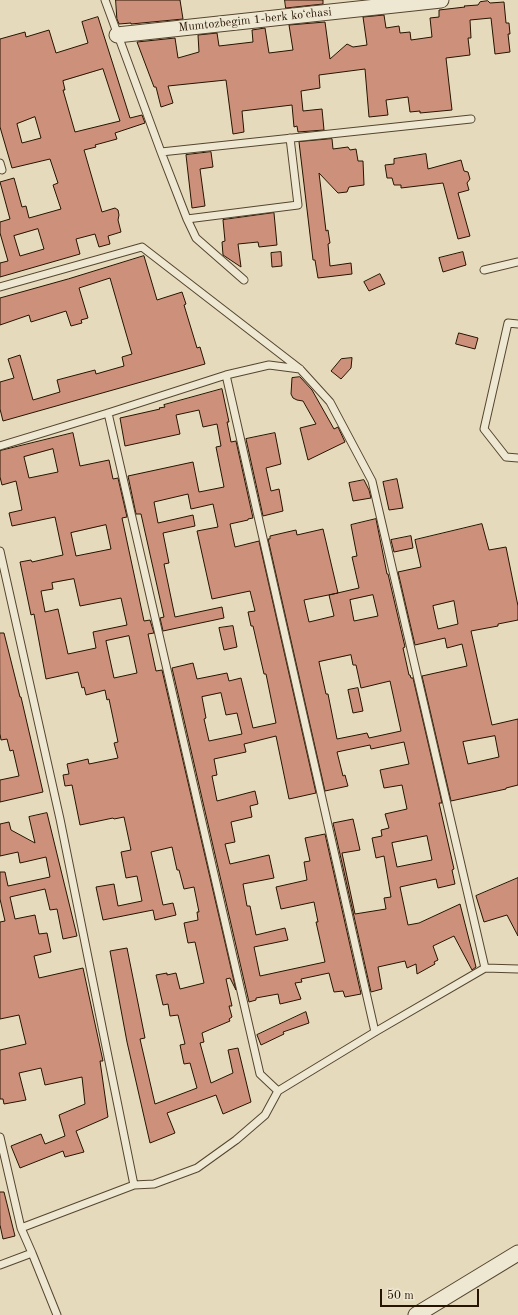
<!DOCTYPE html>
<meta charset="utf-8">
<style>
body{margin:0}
#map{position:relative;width:518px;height:1315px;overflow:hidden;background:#e5dbbc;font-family:"Old Standard TT",serif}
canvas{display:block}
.scale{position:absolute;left:380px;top:1289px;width:99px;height:18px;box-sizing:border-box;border:2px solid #261300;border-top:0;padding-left:5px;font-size:12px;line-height:14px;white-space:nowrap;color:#261300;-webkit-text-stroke:3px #eee8d3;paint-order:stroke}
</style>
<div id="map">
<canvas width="518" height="1315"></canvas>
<div class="scale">50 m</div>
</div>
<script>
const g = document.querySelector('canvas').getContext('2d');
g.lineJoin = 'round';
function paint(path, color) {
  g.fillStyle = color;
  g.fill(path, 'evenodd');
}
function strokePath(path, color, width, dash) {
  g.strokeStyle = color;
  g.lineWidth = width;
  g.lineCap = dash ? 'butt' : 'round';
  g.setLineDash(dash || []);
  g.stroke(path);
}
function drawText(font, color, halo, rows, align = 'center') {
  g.font = font + ' "Old Standard TT",serif';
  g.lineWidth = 3.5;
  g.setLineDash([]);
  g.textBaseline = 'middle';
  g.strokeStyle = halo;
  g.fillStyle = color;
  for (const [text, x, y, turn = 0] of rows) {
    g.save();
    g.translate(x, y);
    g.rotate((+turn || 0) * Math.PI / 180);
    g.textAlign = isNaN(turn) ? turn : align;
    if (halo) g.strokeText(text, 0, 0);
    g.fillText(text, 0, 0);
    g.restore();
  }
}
const building = new Path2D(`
 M116,0H180L183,19L131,24V23L119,24L117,19Z
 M285,0H323V4L286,8Z
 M488,1L490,3L504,2L506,23H509L510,34H508L510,52L495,54L491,18L470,20L471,38H468L470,55L446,58L452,110L420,113V111L410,112L408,97L386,100L388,115L369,117L365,69L319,75L320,88L301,91L303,111L322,109L324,130L298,132L297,126L294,127L292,105L242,111L244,132L233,134L226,80L168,86L173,103L161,107L156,87H154L137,42L175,38L178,58L199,52L198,35L217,33L219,46L253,42L252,30L265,28L269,53L293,50L289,25L325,22L330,59L347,44L353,47L367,45L363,17L384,15L386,28L399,26L400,33L410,32L411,40L432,37L430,18L439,17V10L465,7L464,6L478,5L480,2Z
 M98,17L130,118L142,115L145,123L115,133L117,139L95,145L96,147L84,150L102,212L115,208L118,210L119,215L118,220L121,232L108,236L110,244L99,247L95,234L76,239L80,254L0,277V263L8,261L0,233V222L10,219L0,182L14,178L22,207L26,206L29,218L61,209L53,185L58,183L50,159L12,168L0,127V39L25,32L26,37L49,30L56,53L88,43L82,22ZM103,69L120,121L75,132L63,90H65L63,81ZM35,117L41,138L22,143L17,124ZM38,229L44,249L20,256L14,236Z
 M332,139L333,149L348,147L350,150L356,149L358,161H363L364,185L349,187L347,192L338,193L319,173L326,231L328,230L330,243L328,244L330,266L351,263L352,274L318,278L315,260H313L299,142Z
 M211,152L213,167L200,169L205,206L192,208L186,155Z
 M426,154L428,169L461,160L464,171L468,172L470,179L467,183L469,190L458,193L470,236L458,239L443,183L401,188V185H394L392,178H387L385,165L394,164V159Z
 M274,213L277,245L259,247L258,242L238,244L241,267L223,255L222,242L225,241L223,220Z
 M281,252L282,266L272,267L271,253Z
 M463,252L466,265L443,272L439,258Z
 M144,256L157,300L182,292L186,304L184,305L197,348L200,347L205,364L3,421L0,409V382L14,378L8,359L20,355L33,400L60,392L57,380L95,370L96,374L124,366L122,357L132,354L110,278L79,288L88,318L81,320L82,323L71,326L66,311L31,322L29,315L0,325V298L68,279Z
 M380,274L385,284L369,291L364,282Z
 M459,333L478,338L475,349L456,344Z
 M352,358L351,368L341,379L331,371L341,359Z
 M300,377L312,390L334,429L338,427L345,442L308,460L300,428L316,424L303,401L297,400L293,398L291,394L292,378Z
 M222,389L229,422H227L231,442L236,441L253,518L248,519V520L230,524L235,547L259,541L316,793L289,799L276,736L244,744L246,752L214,759L217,775L212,776L217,801L255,791L258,804L250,806L252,817L231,822L235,842L225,844L230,864L269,855L274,878L243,884L247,906H250L256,935L285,928L288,940L254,947L260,976L325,962L316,922H318L314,902L281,909L276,887L307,880L304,862L310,861L305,838L325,834L361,994L345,997L343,991L334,992L329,973L301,979L302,982L295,983L301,999L280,1004L278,994L256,998V1000L249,1002L172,668L193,663L197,679L227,673L229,681L241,678L253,728L276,723L266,674H264L253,626H251L248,612L255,611L250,591L212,599L197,531L218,527L213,504L191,509L188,494L154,502L158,523L193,515L195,526L163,533L169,563L164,564L175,617L222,607L224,618L163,631L160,618L164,617L141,514H136L128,476L193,462L199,492L224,487L216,447L221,446L217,424L203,427L199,410L176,415L180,434L125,446L120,418L160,409L159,408L165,407L164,405ZM221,693L226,715L237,713L242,734L209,741L204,719L206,718L202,697Z
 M73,433L80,466L109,460L113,479L118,478L127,517L122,518L144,621L150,620L154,633L148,634L156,671L162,670L236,990L230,978L226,979L232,1006H229L232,1017L229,1019L230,1021L202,1033L204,1042L200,1043L211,1083L233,1073L228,1050L238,1048L251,1102L223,1114L216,1095L167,1113L175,1133L150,1143L127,1042L110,951L127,948L145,1038L140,1039L155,1104L197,1088L190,1063L184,1064L180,1045L185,1044L178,1015L170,1016L168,1004L163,1005L156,975L167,973V975L176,973L180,989L204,983L195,942L188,943L184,923L198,920L197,912H199L194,887L184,889L179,870H177L172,847L151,852L163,905L173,903L176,915L155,920L153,910L103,920L96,887L114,884L118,906L142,901L137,876L126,878L121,852L131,850L124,817L114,819L113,818L80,825L72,785L65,786L63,775L69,774L67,764L88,759L89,764L118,758L114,743L118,742L109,699L107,700L105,690L86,695L84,687L82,688L78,672L46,679L34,614L31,615L20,562L31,560L32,562L63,555L55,517L12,526L9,513L22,510L16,481L2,485L0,477V451ZM53,449L58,472L29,478L24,457ZM106,525L111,549L76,556L71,533ZM74,579L80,606L121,598L127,625L93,632L96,648L68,654L58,609L45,612L41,591L53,589L52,583ZM129,636L137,673L114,678L106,641Z
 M275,433L281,464L266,468L271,491L279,489L283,511L263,516L246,439Z
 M397,479L403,508L389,510L383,482Z
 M364,480L369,490L371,498L353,501L349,483Z
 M376,519L387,574H388L405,647L403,648L409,675H410L411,678H413L442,803H439L454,869L452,870L455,884L438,888L436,879L400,887L408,925L419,923L460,904L476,967L472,970L454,936L433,946L438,960L434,962L435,964L417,974L416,964L407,968L405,961L378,967L382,989L371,992L333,823L353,819L360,850L342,853L355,914L386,909L384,898L391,897L384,856L376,858L372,838L382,836L381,830L389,828L385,814L407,809L402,785L384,788L380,770L409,764L404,742L371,749L370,745L337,752L343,776L345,775L348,786L325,791L268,539H270V536L296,530L297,535L323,529L338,593L304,600L309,622L334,616L329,595L359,588L352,557L357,556L351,525ZM373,595L378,616L354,621L350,600ZM351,655L353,665H356L361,688L390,681L401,731L369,738L367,733L337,739L328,694H326L319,662ZM427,836L432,860L397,867L392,843Z
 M482,524L489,550L506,547L518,606V620L498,624V626L471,631L492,725L518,719V785L506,788V789L451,801L422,676L467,666L462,644L447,648L445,638L415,645L398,572L421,567L415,540ZM454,601L458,624L438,629L433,606ZM495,736L499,757L468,764L463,742Z
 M411,536L413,548L394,552L391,540Z
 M233,626L237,647L224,650L219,628Z
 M0,633H4L20,697H21L43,792L0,802V780L19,776L13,750L10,751L7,739L1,740L0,734Z
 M358,688L363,711L353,713L348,690Z
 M47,813L77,936L63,939L57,909L50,910L45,889L10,897L15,919L35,915L39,934L47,933L51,952L34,956L39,978L83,968L103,1061H100L108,1117L76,1131L84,1152L65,1157L63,1151L20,1168L11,1146L41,1134L45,1144L65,1136L59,1115L85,1104L82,1077L45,1085L41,1068L19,1073L26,1100L4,1104L3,1099H0V1050L26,1044L19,1015L0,1019V922L5,921L0,899V872H5L8,886L50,877L46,857L20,863L18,852L0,856V824L9,822L11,830L35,843L29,817Z
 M518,878V936L507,915L484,922L476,896Z
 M306,1012L309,1023L283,1032L284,1034L261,1045L257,1035Z
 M0,1192H4L15,1236L3,1239L0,1225Z`);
paint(building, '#cd917b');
strokePath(building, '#261300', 1);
const service = new Path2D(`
 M105,0L161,152L187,219L196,238L244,280
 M161,152L471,119
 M0,163L2,170
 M187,219L298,205L290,138
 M484,270L518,262
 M0,287L142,247L300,369L330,402L372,481L485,968
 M518,324L508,323L484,429L506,457L518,458
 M226,375L375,1032
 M108,413L260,1074L278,1091
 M0,446L108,413L226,375L269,365L300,369
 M0,551L60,819L134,1185
 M0,1137L21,1228L32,1253
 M21,1228L134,1185L154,1184L197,1168L236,1140L265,1115L278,1091L375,1032L485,968L518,969
 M0,1265L32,1253L57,1315`);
const minor = new Path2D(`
 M117,35L441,0
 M416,1315L518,1253`);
strokePath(service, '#56452f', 9);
strokePath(minor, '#56452f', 17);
strokePath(service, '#eee8d3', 7);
strokePath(minor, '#eee8d3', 15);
drawText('12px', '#261300', '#eee8d3', [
 ["Mumtozbegim 1-berk koʻchasi",255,20,-6]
]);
</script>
